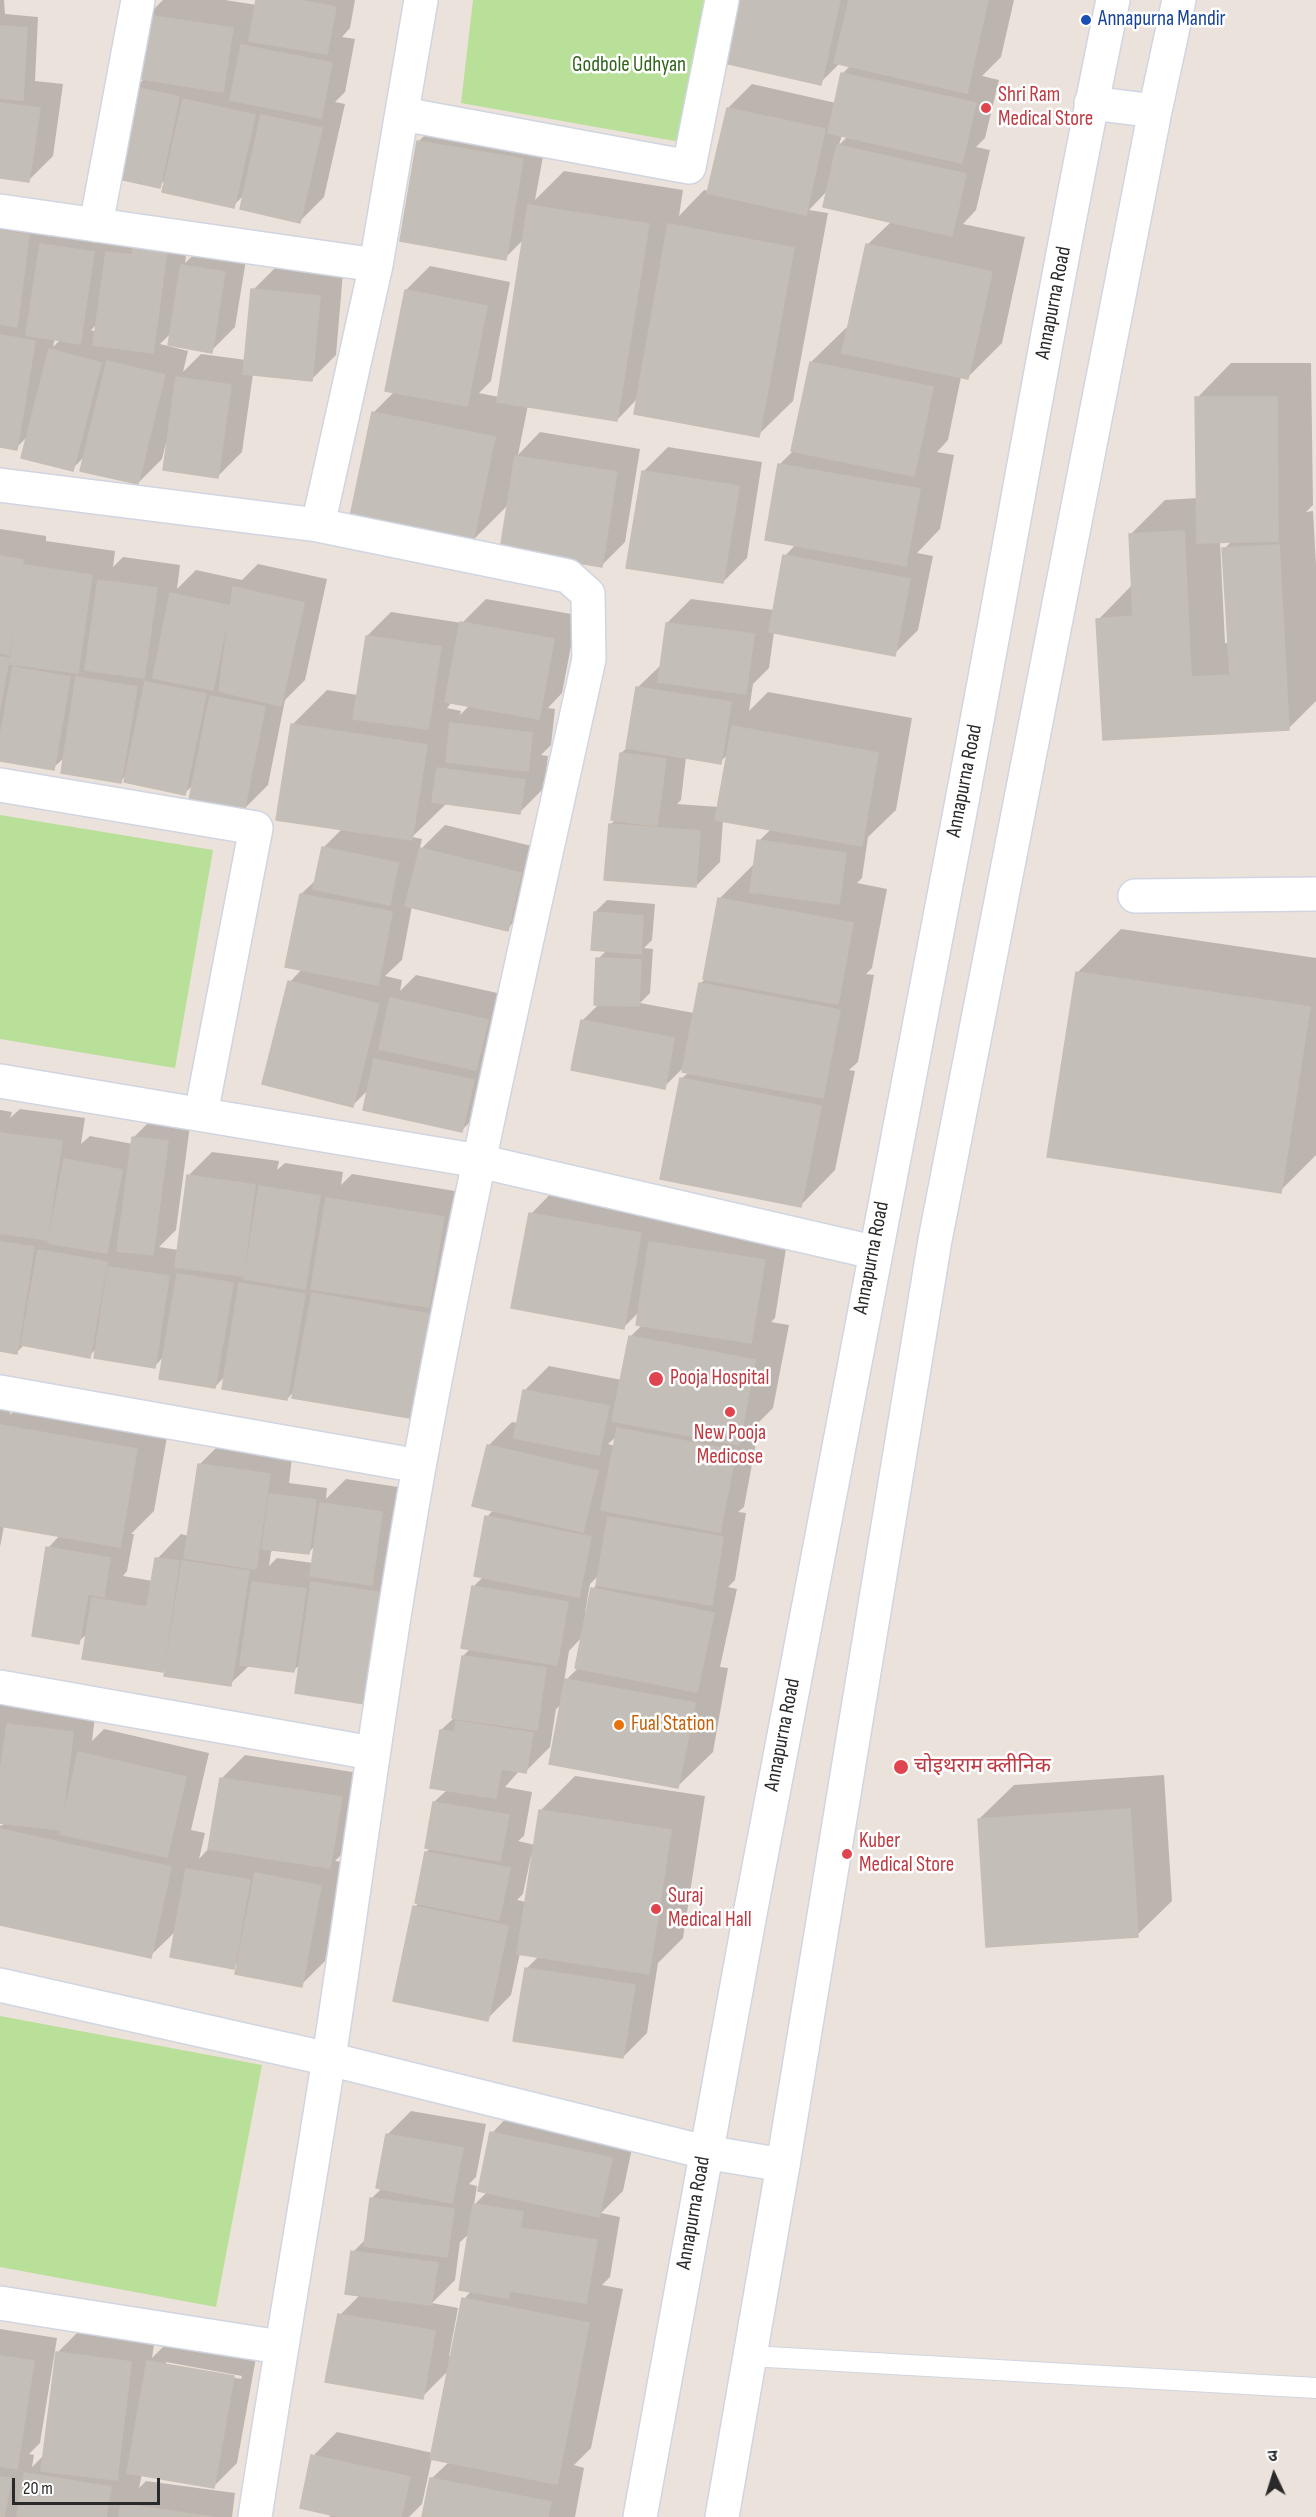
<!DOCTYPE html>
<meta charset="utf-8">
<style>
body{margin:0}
#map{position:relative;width:1316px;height:2517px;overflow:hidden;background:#ebe2db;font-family:"Sofia Sans Condensed","Noto Sans Devanagari",sans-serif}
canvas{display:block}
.north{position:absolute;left:1244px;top:2445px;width:60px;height:60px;-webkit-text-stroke:4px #fff;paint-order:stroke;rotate:356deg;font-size:16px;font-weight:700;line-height:24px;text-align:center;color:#292929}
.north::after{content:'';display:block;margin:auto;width:21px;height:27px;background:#292929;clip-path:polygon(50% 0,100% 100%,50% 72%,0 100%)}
.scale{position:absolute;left:12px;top:2478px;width:148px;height:27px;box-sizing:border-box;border:3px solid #292929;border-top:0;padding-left:8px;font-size:18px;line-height:21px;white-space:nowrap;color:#292929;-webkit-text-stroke:4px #fff;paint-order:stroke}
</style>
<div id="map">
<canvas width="1316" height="2517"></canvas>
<div class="north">उ</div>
<div class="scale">20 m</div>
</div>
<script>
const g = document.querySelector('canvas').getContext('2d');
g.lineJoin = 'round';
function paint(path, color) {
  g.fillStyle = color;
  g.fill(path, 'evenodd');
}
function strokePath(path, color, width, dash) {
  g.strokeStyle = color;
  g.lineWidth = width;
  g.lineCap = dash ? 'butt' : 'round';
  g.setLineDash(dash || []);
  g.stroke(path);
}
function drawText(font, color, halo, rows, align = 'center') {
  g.font = font + ' "Sofia Sans Condensed","Noto Sans Devanagari",sans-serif';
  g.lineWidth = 5;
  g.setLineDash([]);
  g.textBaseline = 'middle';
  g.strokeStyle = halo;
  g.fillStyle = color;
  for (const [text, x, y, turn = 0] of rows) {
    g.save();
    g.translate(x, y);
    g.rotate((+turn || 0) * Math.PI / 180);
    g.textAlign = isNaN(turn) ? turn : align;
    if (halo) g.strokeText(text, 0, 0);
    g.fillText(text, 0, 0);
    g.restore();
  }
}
paint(new Path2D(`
 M473,0H708L686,143L461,103Z
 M0,815L213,850L175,1068L0,1039Z
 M0,2016L262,2065L216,2307L0,2267Z`), '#b8e098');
paint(new Path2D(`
 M0,0H4L5,14L38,17L35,81L63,84L53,156L29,180L0,176Z
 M163,0H225L257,5L258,0H355L350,28L342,37L355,39L345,92L335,102L345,104L324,197L300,221L244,195L233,206L167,178L159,186L135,88L145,78L147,16Z
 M735,0H1014L1001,57L982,76L999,80L985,138L976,147L990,150L976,210L963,224L1025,237L1002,343L967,378L961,377L948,440L937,452L954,455L940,529L917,553L933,556L918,630L894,654L774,632L769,668L753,684L749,711L768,692L912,718L896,810L868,837L862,878L857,883L887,889L872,968L866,974L874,975L858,1062L849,1070L855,1071L835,1170L801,1205L681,1079L689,1072L684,1067L664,1087L582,1021L600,1003L598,959L607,950L595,912L607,900L655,904L652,940L644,948L653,949L650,993L640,1003L694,1013L700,984L706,978L719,899L754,864L759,841L771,829L723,820L720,862L696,886L610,825L616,819L621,753L628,747L637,688L662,664L667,623L691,599L774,610L785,556L796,544L766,539L780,464L793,451L811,362L846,328H849L867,245L892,221L828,190L809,210L828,213L793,401L758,435L638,398L617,420L528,405L518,455L540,432L640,449L625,542L601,566L509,504L473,540L373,413L395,391L406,290L430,266L510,282L491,381L479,393L499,397L524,239L505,258L419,141L443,117L547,135L535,200L564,171L683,190L679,216L704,190L709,191L728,108L752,84L836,103L842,74L851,65L840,63L820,83ZM842,135L848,136L839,145ZM728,754L719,807L677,804L681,800L686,757L720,762Z
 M0,211H52L48,237L65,220L117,229L114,246L132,229L190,227L185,263L207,242L248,248L235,327L211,351L171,333L160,344L188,351L183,372L201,354L246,360L253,290L277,266L343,272L336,355L312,379L253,374L242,452L218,476L166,443L162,459L138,483L85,456L72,469L27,437L16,448L0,446ZM97,324L96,332L91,330ZM55,338L61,339L53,347Z
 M1231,363H1311L1313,505L1306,512L1313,511L1316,565V701L1289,728L1104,739L1098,620L1133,584L1131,534L1165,500L1198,498L1197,398ZM1220,541H1232L1224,549L1229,643H1225Z
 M668,447L762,462L747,558L723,582L644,471Z
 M0,529L46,536V541L115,551L113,567L123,557L180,565L177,589L196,570L242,580L258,564L327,579L305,680L285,700L268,785L244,809L194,784L185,793L127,774L121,781L65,757L53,768L0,759Z
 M486,599L577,615L562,693L548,708L555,709L551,745L541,755L548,756L544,788L520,812L447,803L412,837L422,839L419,851L445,825L544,849L531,905L507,929L412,906L402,960L385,976L402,980L400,991L416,975L511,996L486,1106L462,1130L369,1089L353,1105L290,982L302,969L301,894L317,879L323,848L343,828L292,725L327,690L358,695L367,636L391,612L462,623ZM452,702L470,705L460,715L461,711L447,708Z
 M1121,929L1316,958V1155L1280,1191L1078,972Z
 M20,1109L85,1118L81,1144L90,1136L133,1144L134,1137L158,1113L191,1118L176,1230L159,1247L178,1250L188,1176L212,1152L279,1161L277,1170L285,1163L343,1172L341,1185L352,1174L467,1193L450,1383L295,1390L287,1399L225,1376L215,1387L164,1356L155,1366L97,1348L89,1356L25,1344L17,1352L0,1349V1110L12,1112L10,1118Z
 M565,1179L675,1199L671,1223L675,1219L788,1236L775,1318L771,1322L789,1325L773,1408L755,1426L759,1427L744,1507L738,1512L746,1513L735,1580L728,1587L737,1589L720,1667L728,1668L713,1752L678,1786L562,1704L556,1709L550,1747L526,1771L520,1770L505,1787L532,1792L524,1836L518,1841L535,1845L540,1811L575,1776L705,1796L683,1938L658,1963L647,2033L623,2057L526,1969L539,1956L520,1953L511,1995L487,2019L415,1907L419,1902L426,1852L431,1848L434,1802L448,1789L441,1730L454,1718L463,1656L471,1648L473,1587L484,1576L487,1517L494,1509L488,1446L512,1422L518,1423L525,1390L549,1366L622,1380L630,1337L642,1325L640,1311L623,1328L531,1214ZM617,1436L615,1446L608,1444ZM599,1575L597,1584L593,1589L588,1614L585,1613L590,1584ZM583,1636L579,1667L564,1682L569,1651ZM531,1856H533L526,1902L517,1900L523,1894Z
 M34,1391L171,1414L154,1511L131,1534H134L127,1571L123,1576L153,1581L157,1559L181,1534L189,1536L199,1465L223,1441L293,1450L289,1483L327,1488L326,1499L346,1479L405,1488L388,1678L301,1664L293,1671L250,1665L230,1684L167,1665L162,1670L88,1633L78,1642L48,1548L60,1535L4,1526L0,1547V1404L11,1405L10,1415ZM316,1545L313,1563L277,1558L269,1566L271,1552L275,1548L309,1552Z
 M32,1700L96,1709L92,1741L104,1729L209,1753L191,1830L205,1833L199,1859L209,1848L221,1779L245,1755L365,1774L353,1843L335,1861L344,1862L325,1961L301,1985L239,1961L233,1967L177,1930L150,1956L0,1923V1826L8,1822L0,1821V1701L24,1704L23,1709Z
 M1164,1775L1172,1901L1137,1935L979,1819L1014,1785Z
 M516,2108L635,2134L623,2191L601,2213L620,2217L610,2277L602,2285L623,2289L591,2448L574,2465L584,2468L575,2517H423L431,2479L449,2462L432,2458L422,2504L409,2517H329L332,2514L313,2456L337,2432L433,2453L449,2370L422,2397L340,2315L360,2295L353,2252L367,2238L372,2198L382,2188L387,2135L411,2111L486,2124L476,2177L469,2184L477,2186L474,2205L487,2192L492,2133ZM470,2233L472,2290L464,2299L452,2356H449L458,2308L432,2303L455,2280L460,2242Z
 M0,2329L57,2338L40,2443L29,2454L34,2455L32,2467L45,2454L57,2353L81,2329L155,2338L152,2358L173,2337L257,2352L237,2463L213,2487L142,2474L139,2488L146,2481L235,2493L232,2517H0ZM166,2362L242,2376L241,2379L166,2365Z`), '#0003');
const building = new Path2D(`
 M256,0H298L336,7L327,54L249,41Z
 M734,0H840L821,85L720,62Z
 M849,0H988L967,93L834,63Z
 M146,15L233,28L223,92L136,78Z
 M0,26L27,28L23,100L0,98Z
 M241,45L332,63L321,118L230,100Z
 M841,73L976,103L962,163L828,133Z
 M134,87L179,97L160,188L114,178Z
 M183,99L255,115L234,208L162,192Z
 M0,103L40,108L29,182L0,178Z
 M727,108L825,129L806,215L707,193Z
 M261,115L322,128L300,223L240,209Z
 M417,141L523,159L506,260L400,241Z
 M837,145L966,174L952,236L823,207Z
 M528,205L649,224L617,421L497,402Z
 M668,224L794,248L759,437L634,414Z
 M0,231L29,235L17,327L0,324Z
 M40,244L94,252L80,344L26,335Z
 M866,244L992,272L968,379L842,353Z
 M133,245L167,250L153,353L93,345L106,252L132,255Z
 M181,265L225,272L212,353L168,345Z
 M251,289L320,296L312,381L243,374Z
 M405,290L487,306L467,406L385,391Z
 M0,335L35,341L17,450L0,447Z
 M49,349L101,363L73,471L21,458Z
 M107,361L165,375L138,484L80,471Z
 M810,362L933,387L914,476L791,451Z
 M176,377L231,385L218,478L163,470Z
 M1195,397H1277L1278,541L1197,543Z
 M372,412L495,437L473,542L350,517Z
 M515,456L617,472L602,567L500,550Z
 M778,464L920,489L906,566L765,540Z
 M642,471L739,486L723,583L626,568Z
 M1184,531L1191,677L1230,675L1222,548L1279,545L1289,730L1103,740L1096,619L1133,616L1129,534Z
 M783,555L910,579L895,656L769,632Z
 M0,556L23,560L9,655L0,653Z
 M23,565L92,575L78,673L10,664Z
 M98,580L157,588L144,678L85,670Z
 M233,587L304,603L281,706L219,691Z
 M170,593L230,606L213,690L153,678Z
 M460,622L554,639L539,719L445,702Z
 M666,623L754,634L746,694L658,682Z
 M366,636L441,647L428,729L353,719Z
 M0,657L9,658L0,708Z
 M13,667L70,677L54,770L0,761V737Z
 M76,677L137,687L121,783L61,773Z
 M145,682L206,694L185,795L124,782Z
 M636,687L731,702L721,764L626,748Z
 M210,696L265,707L244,811L189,800Z
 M450,723L532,733L528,771L446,762Z
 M291,724L427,745L412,840L276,820Z
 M732,726L878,753L862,846L715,820Z
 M620,753L666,759L657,826L611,820Z
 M437,768L525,780L520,814L432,802Z
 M609,824L700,831L696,887L604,880Z
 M757,840L846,853L839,904L750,892Z
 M322,847L398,863L390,905L313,889Z
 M420,848L521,873L508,931L405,906Z
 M300,894L392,912L378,985L285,967Z
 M718,898L853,923L838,1004L703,979Z
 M594,912L643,916L641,954L591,950Z
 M596,958L641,960L639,1006L594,1005Z
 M1076,972L1310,1007L1281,1193L1047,1157Z
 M288,981L379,1004L353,1107L262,1084Z
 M699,983L840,1010L823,1098L682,1072Z
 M390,998L488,1020L476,1070L379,1049Z
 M581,1020L674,1038L665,1089L571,1070Z
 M374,1059L474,1080L462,1132L363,1110Z
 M680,1078L821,1106L801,1207L660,1179Z
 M0,1133L62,1141L47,1240L0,1233Z
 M132,1137L168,1141L153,1255L117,1251Z
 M64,1159L122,1170L107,1253L48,1243Z
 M187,1175L255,1185L243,1276L175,1267Z
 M259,1186L320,1196L305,1289L244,1279Z
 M326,1198L444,1217L429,1307L311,1289Z
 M529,1213L641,1233L624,1329L511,1308Z
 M0,1242L34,1247L17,1354L0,1351Z
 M649,1242L765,1260L751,1343L636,1325Z
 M38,1250L107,1262L90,1358L21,1345Z
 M108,1267L169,1276L155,1368L94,1358Z
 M177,1274L233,1283L215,1388L159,1379Z
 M239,1283L305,1294L287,1400L222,1389Z
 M312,1293L435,1315L416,1419L292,1398Z
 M629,1336L755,1360L739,1445L612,1421Z
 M523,1390L609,1406L599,1455L514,1438Z
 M0,1425L137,1449L120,1547L0,1526Z
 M617,1428L736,1451L720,1532L601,1510Z
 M487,1445L598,1471L583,1532L472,1506Z
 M198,1464L270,1474L256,1569L184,1558Z
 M269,1494L316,1500L309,1554L262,1549Z
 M320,1503L382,1512L372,1585L310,1576Z
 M485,1516L591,1537L579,1597L474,1576Z
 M608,1517L723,1537L712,1605L596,1585Z
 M46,1547L110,1558L104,1597L88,1594L79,1644L32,1636Z
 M155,1558L179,1561L163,1672L82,1659L92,1598L147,1607Z
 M182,1561L249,1571L231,1686L164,1676Z
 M252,1582L306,1589L294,1672L240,1665Z
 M311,1582L382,1593L365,1704L295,1693Z
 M472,1586L568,1602L557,1665L461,1648Z
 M591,1588L714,1613L697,1692L575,1668Z
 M462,1656L546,1668L537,1730L452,1718Z
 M565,1679L695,1703L678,1788L549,1764Z
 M456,1721L533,1733L526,1773L501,1769L496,1798L430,1788L440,1730L455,1732Z
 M7,1724L73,1732L61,1830L0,1823V1774Z
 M78,1752L186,1777L167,1857L60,1834Z
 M220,1778L342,1797L330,1868L208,1849Z
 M433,1802L509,1815L500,1861L425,1848Z
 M1130,1809L1138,1937L986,1947L978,1819Z
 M539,1810L671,1830L649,1974L517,1954Z
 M0,1829L171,1867L151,1958L0,1925Z
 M425,1852L510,1868L499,1920L415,1903Z
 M186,1869L250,1880L234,1969L170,1957Z
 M255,1873L321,1886L302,1987L235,1974Z
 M413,1906L508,1926L488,2021L393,2001Z
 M525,1968L635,1985L623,2058L513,2041Z
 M490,2132L612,2158L599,2217L478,2191Z
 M386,2134L463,2148L452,2203L376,2188Z
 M370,2198L454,2209L447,2257L364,2246Z
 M473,2204L523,2212L520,2228L597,2240L586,2303L510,2291L508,2298L459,2290Z
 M351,2251L438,2263L431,2305L345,2294Z
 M462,2298L589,2323L557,2484L430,2459Z
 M338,2314L435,2331L423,2399L325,2382Z
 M56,2352L131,2362L117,2480L41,2471Z
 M0,2356L34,2361L17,2469L0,2466Z
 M147,2361L234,2376L214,2488L127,2473Z
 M311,2455L410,2477L401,2517H340L300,2508Z
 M24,2473L111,2487L106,2517H17Z
 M0,2477L11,2479L4,2517H0Z
 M430,2478L551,2502L548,2517H422Z
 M121,2504L212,2517H119Z`);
paint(building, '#c3beb7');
strokePath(building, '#c6beb5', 1.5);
const service = new Path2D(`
 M750,2356L1316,2388`);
const minor = new Path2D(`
 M403,114L689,167L722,0
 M0,211L376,265
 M96,225L138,0
 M0,485L318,525L568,576L588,594L589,659C530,927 468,1196 419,1467C384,1663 359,1861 329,2058C305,2211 278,2364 255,2517
 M318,525L376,265L421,0
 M0,785L256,828L201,1114
 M1135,896L1316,894
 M0,1081L479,1161L873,1252
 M0,1392L419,1466
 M0,1687L372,1753
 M0,1985L329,2059L705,2152L783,2165
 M0,2303L280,2347`);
const secondary = new Path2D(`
 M1091,103L1155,111
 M640,2517C737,1972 841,1429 946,885C1003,591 1052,294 1113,0
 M722,2517L783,2165L935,1240L1155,111L1179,0`);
strokePath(service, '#d0d5e1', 22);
strokePath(minor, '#d0d5e1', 36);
strokePath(secondary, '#d0d5e1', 36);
strokePath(service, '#fff', 20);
strokePath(minor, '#fff', 33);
strokePath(secondary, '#fff', 33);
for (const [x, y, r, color] of [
 [1086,20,6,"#1a4fb4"],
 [986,108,6,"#e0444e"],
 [656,1379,8,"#e0444e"],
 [730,1412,6,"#e0444e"],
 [619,1725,6,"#e8710a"],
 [901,1767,8,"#e0444e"],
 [847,1854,6,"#e0444e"],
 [656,1909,6,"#e0444e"]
]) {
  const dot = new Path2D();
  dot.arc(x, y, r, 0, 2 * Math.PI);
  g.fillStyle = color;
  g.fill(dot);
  strokePath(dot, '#fff', 2);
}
drawText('21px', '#164399', '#fff', [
 ["Annapurna Mandir",1098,20]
], 'left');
drawText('21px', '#31631c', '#fff', [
 ["Godbole Udhyan",629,66]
]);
drawText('21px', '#be3a42', '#fff', [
 ["Shri Ram",998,96],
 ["Medical Store",998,120],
 ["Pooja Hospital",670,1379],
 ["New Pooja",730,1434,"center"],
 ["Medicose",730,1458,"center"],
 ["चोइथराम क्लीनिक",914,1767],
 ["Kuber",859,1842],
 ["Medical Store",859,1866],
 ["Suraj",668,1897],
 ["Medical Hall",668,1921]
], 'left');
drawText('21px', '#292929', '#fff', [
 ["Annapurna Road",1054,303,-79],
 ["Annapurna Road",965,781,-79],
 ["Annapurna Road",872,1258,-79],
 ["Annapurna Road",783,1735,-79],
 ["Annapurna Road",694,2213,-80]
]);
drawText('21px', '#c56008', '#fff', [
 ["Fual Station",631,1725]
], 'left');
</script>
